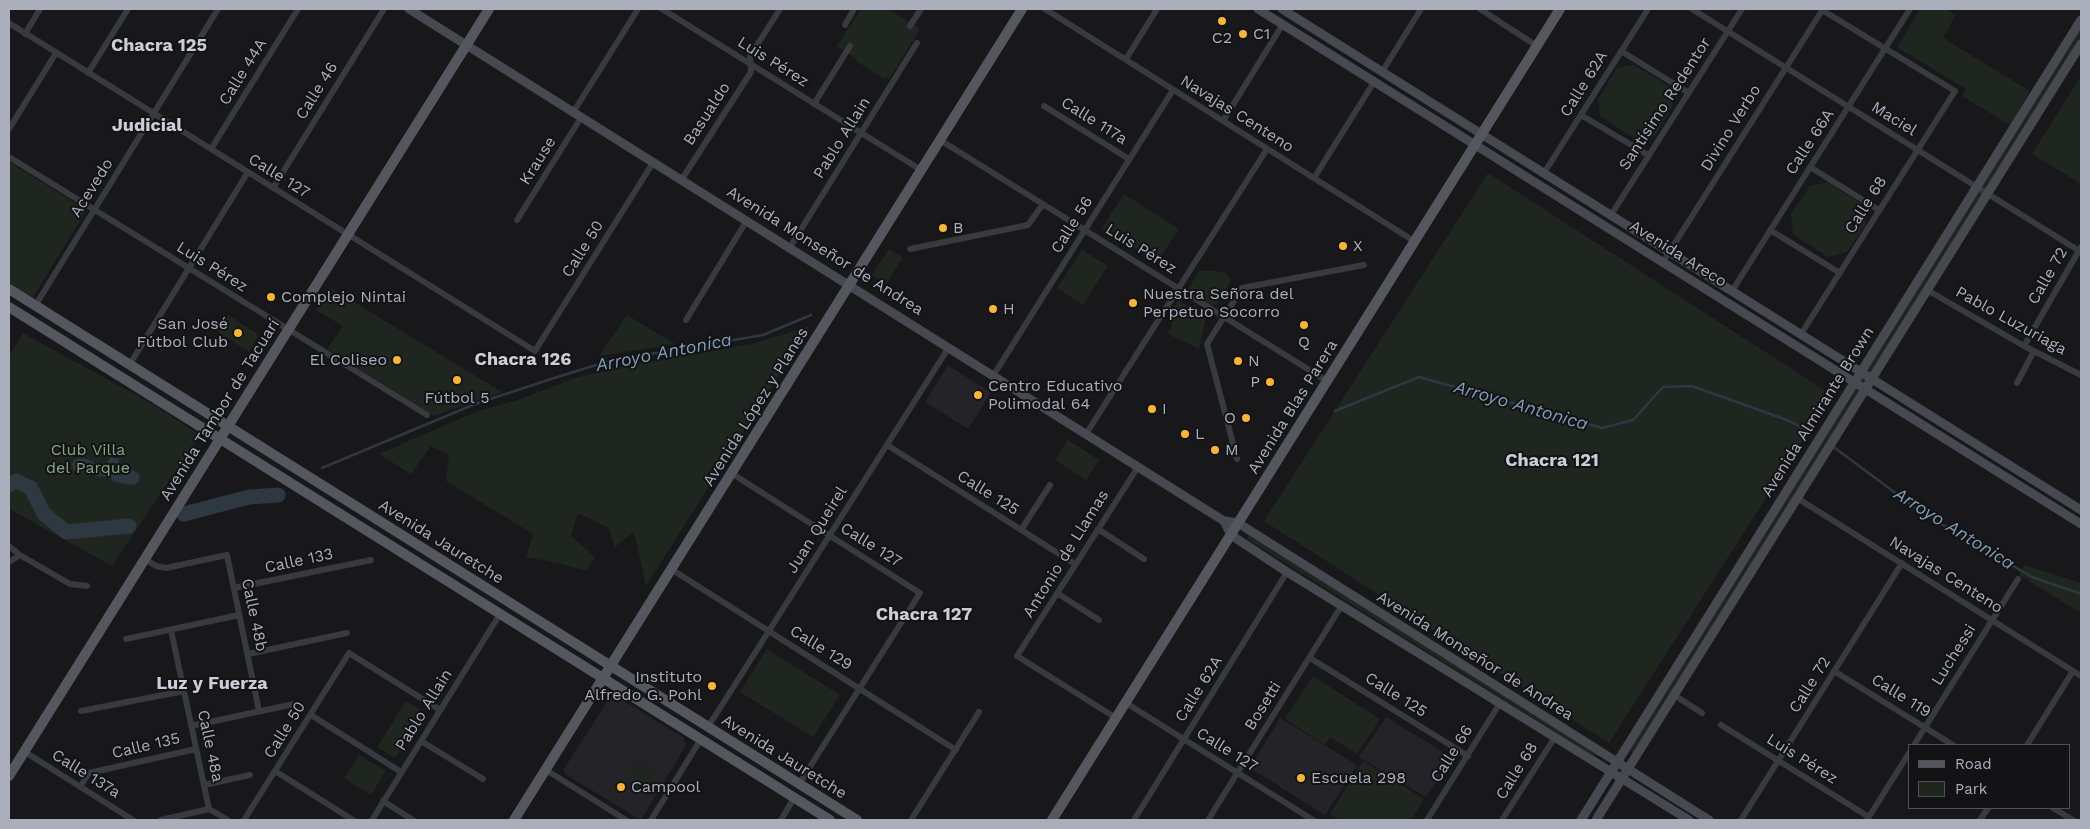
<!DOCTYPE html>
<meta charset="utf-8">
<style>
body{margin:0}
#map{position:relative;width:2090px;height:829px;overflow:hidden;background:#18181b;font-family:"Work Sans",sans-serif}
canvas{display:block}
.frame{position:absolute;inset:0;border:10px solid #aaafbb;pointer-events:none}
.legend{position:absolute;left:1908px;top:744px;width:162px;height:65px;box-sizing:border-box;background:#131316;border:1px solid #4f5158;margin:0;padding:6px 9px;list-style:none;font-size:15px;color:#aaafbb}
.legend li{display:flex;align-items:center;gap:10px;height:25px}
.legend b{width:25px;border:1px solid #4f5158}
</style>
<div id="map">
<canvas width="2090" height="829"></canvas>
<div class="frame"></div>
<ul class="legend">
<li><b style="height:6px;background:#55575f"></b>Road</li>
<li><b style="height:14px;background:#1e261f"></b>Park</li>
</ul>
</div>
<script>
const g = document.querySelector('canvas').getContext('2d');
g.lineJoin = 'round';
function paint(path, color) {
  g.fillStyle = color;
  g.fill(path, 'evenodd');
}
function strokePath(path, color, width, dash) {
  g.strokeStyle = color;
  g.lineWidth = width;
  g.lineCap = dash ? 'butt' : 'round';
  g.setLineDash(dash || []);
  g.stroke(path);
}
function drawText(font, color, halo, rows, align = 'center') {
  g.font = font + ' "Work Sans",sans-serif';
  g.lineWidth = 4;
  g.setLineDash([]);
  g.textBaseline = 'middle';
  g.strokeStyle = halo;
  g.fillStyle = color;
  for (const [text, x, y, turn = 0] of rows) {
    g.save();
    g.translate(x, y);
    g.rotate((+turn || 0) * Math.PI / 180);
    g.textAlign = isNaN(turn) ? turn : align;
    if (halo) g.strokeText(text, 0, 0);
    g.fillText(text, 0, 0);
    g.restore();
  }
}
paint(new Path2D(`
 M948,365L991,393L968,429L925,402Z
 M616,696L684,738L686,745L641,820L565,774L564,769L610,697Z
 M1386,717L1453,758L1426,797L1359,757Z
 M1280,718L1357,765L1325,815L1250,768Z`), '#242428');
paint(new Path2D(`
 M861,9H888L920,29L889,79L886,77L885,79L856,61L857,59L837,46Z
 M1920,9H1946L1956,15L1943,38L2030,91L2010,125L1962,96L1966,89L1897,47Z
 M2081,28V38L1634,753L1630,750Z
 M1634,65L1672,88V107L1655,136L1635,139L1600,116L1598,99L1617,68Z
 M2081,76V184L2032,154Z
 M9,162L87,210L31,300L9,286Z
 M1488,173L1832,395L1609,743L1264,521Z
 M1827,182L1865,206L1866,224L1847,252L1828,257L1793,234L1791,214L1810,186Z
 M1124,194L1179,229L1157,262L1102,228Z
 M889,249L903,258L886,284L872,275Z
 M1082,250L1108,266L1083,305L1057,288Z
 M1199,271H1216L1226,273L1231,280L1217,304L1214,306L1190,293L1189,288Z
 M331,288L502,392L434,416L327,349L343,326L316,310Z
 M1178,300L1206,318L1199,349L1168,334L1172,324L1168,316Z
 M228,315L259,335L249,352L218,332Z
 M627,315L675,344L599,356Z
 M810,326L646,586L634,532L615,547L609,528L578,513L571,536L595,557L586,571L562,564L526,557L533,534L446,481L449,455L431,446L411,474L379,454L478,411L518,400L578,377L630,365L752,344Z
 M23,333L152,404L200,435L112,566L9,509V355Z
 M1068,440L1099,460L1086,480L1055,460Z
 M1249,535L1598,754L1596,757L1247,539Z
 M2024,565L2081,583V613L2019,575Z
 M767,649L840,695L813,737L740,692Z
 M1313,676L1380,719L1357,754L1330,737L1325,745L1285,719Z
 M406,701L424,712L395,758L377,747Z
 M359,755L386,771L371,795L344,778Z
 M636,757L664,775L655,790L626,772Z
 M1363,761L1424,799L1411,820H1339L1330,814Z`), '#1e261f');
paint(new Path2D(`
 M111,457L119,459V471L121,474L126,475L132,470L139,474C142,491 123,483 113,481L110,477L96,476L87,467L83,472L78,473L73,469L72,464L75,459C89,456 93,464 104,467Z`), '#2d3840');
strokePath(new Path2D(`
 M1335,411L1419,377L1602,428L1633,420L1663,387L1692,386L1787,420L1811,432
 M1835,448L1921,512L2032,577L2081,594
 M322,468L475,404L548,380L609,361L763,335L811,315`), '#2d3840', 2.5);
strokePath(new Path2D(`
 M9,485L16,481L31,488L44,514L66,532L129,526
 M184,514L249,497L278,495`), '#2d3840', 15);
strokePath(new Path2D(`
 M662,9L921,170
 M1045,9L1414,241
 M1480,9L1537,46
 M1692,9L2081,252
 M9,23L535,351L654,161
 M845,25L854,9
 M910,26L921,9
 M25,34L40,9
 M1621,51L1689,93
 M1126,59L1157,9
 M1382,72L1421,9
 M88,73L128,9
 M814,104L850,46
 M1044,106L1129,159
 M574,111L638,9
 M1581,115L1648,155
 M1223,121L1283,24
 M9,129L56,53
 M940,140L1327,381
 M211,149L298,9
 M9,157L427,415
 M1810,167L1879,210
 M1544,173L1648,9
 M1314,178L1374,82
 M682,179L751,72L750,56L780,9
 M273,188L384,9
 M1611,215L1742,9
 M517,220L582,116
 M1770,230L1840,273
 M790,247L917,43
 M910,249L1028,225L1043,204
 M1663,262L1823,9
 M1927,290L2024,346L2081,375
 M1732,291L1910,9
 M35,306L218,9
 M686,320L747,220
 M1801,334L1955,91L1822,10
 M2024,346L2081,247
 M130,364L248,172
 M993,376L1173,90
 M2017,383L2034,351
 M1086,434L1267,149
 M887,445L1075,564
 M1237,459L1207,344L1242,288L1364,265
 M731,473L920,593L799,784
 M1797,498L2081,676
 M1098,529L1144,559
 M1021,530L1050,485
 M9,546L20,555
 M145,559L156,566L166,568L227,555L259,711
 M9,562L20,555L70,584L87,586
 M671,569L956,750
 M234,588L371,560
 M1057,593L1099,620
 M171,630L209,809
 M126,639L239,615
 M248,654L347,633
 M1310,658L1468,756
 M1834,671L1953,745
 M1674,695L1702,713
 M1126,703L1313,820
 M81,711L184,691
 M311,715L401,772
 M1116,718L1017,656L1138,467
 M1721,725L1869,817
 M191,726L294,704
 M708,727L949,347
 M421,741L483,779
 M1914,745L2018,579
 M2027,745L2073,671
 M25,752L133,820
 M546,770L626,820
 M275,771L353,820
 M204,785L250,775
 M80,787L89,773L196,749
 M383,801L413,820
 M2053,808L2073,820
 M209,809L228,820
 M161,820L209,809
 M244,820L349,653L440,710
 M372,820L500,614
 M651,820L701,739
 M781,820L794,798
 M911,820L979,712
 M1134,820L1287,572
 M1208,820L1342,605
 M1427,820L1500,703
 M1502,820L1555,737
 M1741,820L1902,563
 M1867,820L1909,753
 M1980,820L1988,808`), '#393a40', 6);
strokePath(new Path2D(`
 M409,9L1224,521L1238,523L1709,820
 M1258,9L2081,524
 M1282,9L2081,510
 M1224,521L1231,535L1287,572L1689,820
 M1581,820L2081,20
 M1596,820L2081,44`), '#474950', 9);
strokePath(new Path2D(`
 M9,289L857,820
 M9,307L830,820
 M9,776L489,9
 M514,820L1022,9
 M1052,820L1560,9`), '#55575f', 10);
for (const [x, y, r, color] of [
 [1222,21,5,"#fab531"],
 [1243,34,5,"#fab531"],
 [943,228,5,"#fab531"],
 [1343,246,5,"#fab531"],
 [271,297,5,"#fab531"],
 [1133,303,5,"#fab531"],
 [993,309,5,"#fab531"],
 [1304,325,5,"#fab531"],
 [238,333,5,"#fab531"],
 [397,360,5,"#fab531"],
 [1238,361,5,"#fab531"],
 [457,380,5,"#fab531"],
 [1270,382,5,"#fab531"],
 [978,395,5,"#fab531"],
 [1152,409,5,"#fab531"],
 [1246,418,5,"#fab531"],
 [1185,434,5,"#fab531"],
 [1215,450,5,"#fab531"],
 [712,686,5,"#fab531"],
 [1301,778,5,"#fab531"],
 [621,787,5,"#fab531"]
]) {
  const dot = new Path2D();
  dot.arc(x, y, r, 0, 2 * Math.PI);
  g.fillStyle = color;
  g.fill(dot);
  strokePath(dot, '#131316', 2);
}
drawText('16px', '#aaafbb', '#131316', [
 ["C1",1253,34],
 ["C2",1222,38,"center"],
 ["B",953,228],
 ["X",1353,246],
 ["Nuestra Señora del",1143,294],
 ["Perpetuo Socorro",1143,312],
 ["Complejo Nintai",281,297],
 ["H",1003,309],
 ["San José",228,324,"right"],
 ["Fútbol Club",228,342,"right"],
 ["Q",1304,342,"center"],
 ["El Coliseo",387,360,"right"],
 ["N",1248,361],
 ["P",1260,382,"right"],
 ["Centro Educativo",988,386],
 ["Polimodal 64",988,404],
 ["Fútbol 5",457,398,"center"],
 ["I",1162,409],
 ["O",1236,418,"right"],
 ["L",1195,434],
 ["M",1225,450],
 ["Instituto",702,677,"right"],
 ["Alfredo G. Pohl",702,695,"right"],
 ["Escuela 298",1311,778],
 ["Campool",631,787]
], 'left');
drawText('16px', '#aaafbb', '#131316', [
 ["Luis Pérez",773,62,32],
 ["Calle 44A",243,72,-58],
 ["Calle 62A",1584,84,-58],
 ["Calle 46",317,91,-58],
 ["Santísimo Redentor",1665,104,-57],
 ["Basualdo",707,114,-57],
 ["Navajas Centeno",1237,114,32],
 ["Maciel",1894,119,32],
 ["Calle 117a",1094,121,32],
 ["Divino Verbo",1731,128,-58],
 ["Pablo Allain",842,138,-58],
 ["Calle 66A",1810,142,-57],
 ["Krause",538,161,-58],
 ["Calle 127",279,176,32],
 ["Acevedo",92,188,-58],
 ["Calle 68",1866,205,-58],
 ["Calle 56",1072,225,-58],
 ["Calle 50",583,249,-58],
 ["Luis Pérez",1141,249,32],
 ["Avenida Monseñor de Andrea",825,251,32],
 ["Avenida Areco",1678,254,32],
 ["Luis Pérez",212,267,32],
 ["Calle 72",2048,276,-60],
 ["Pablo Luzuriaga",2011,321,29],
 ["Avenida López y Planes",756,407,-58],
 ["Avenida Blas Parera",1293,407,-58],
 ["Avenida Tambor de Tacuarí",220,410,-58],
 ["Avenida Almirante Brown",1818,412,-58],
 ["Calle 125",988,493,32],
 ["Juan Queirel",817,530,-58],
 ["Avenida Jauretche",441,542,32],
 ["Calle 127",871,545,32],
 ["Antonio de Llamas",1066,554,-58],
 ["Calle 133",299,561,-12],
 ["Navajas Centeno",1946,575,32],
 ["Calle 48b",254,615,78],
 ["Calle 129",821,648,32],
 ["Luchessi",1954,655,-58],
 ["Avenida Monseñor de Andrea",1475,656,32],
 ["Calle 72",1810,685,-58],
 ["Calle 62A",1199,689,-58],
 ["Calle 125",1396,695,32],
 ["Calle 119",1901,696,32],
 ["Bosetti",1263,706,-58],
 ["Pablo Allain",424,710,-58],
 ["Calle 50",285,730,-58],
 ["Calle 135",146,746,-13],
 ["Calle 48a",210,746,78],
 ["Calle 127",1227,750,32],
 ["Calle 66",1452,754,-58],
 ["Avenida Jauretche",784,757,32],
 ["Luis Pérez",1802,759,32],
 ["Calle 68",1517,771,-58],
 ["Calle 137a",86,774,32]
]);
drawText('16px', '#80a782', '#131316', [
 ["Club Villa",88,450],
 ["del Parque",88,468]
]);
drawText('bold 18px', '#cbced7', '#131316', [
 ["Chacra 125",159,46],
 ["Judicial",147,126],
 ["Chacra 126",523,360],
 ["Chacra 121",1552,461],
 ["Chacra 127",924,615],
 ["Luz y Fuerza",212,684]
]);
drawText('italic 18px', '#809eb7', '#131316', [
 ["Arroyo Antonica",664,353,-11],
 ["Arroyo Antonica",1521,406,16],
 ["Arroyo Antonica",1954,529,32]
]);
</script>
